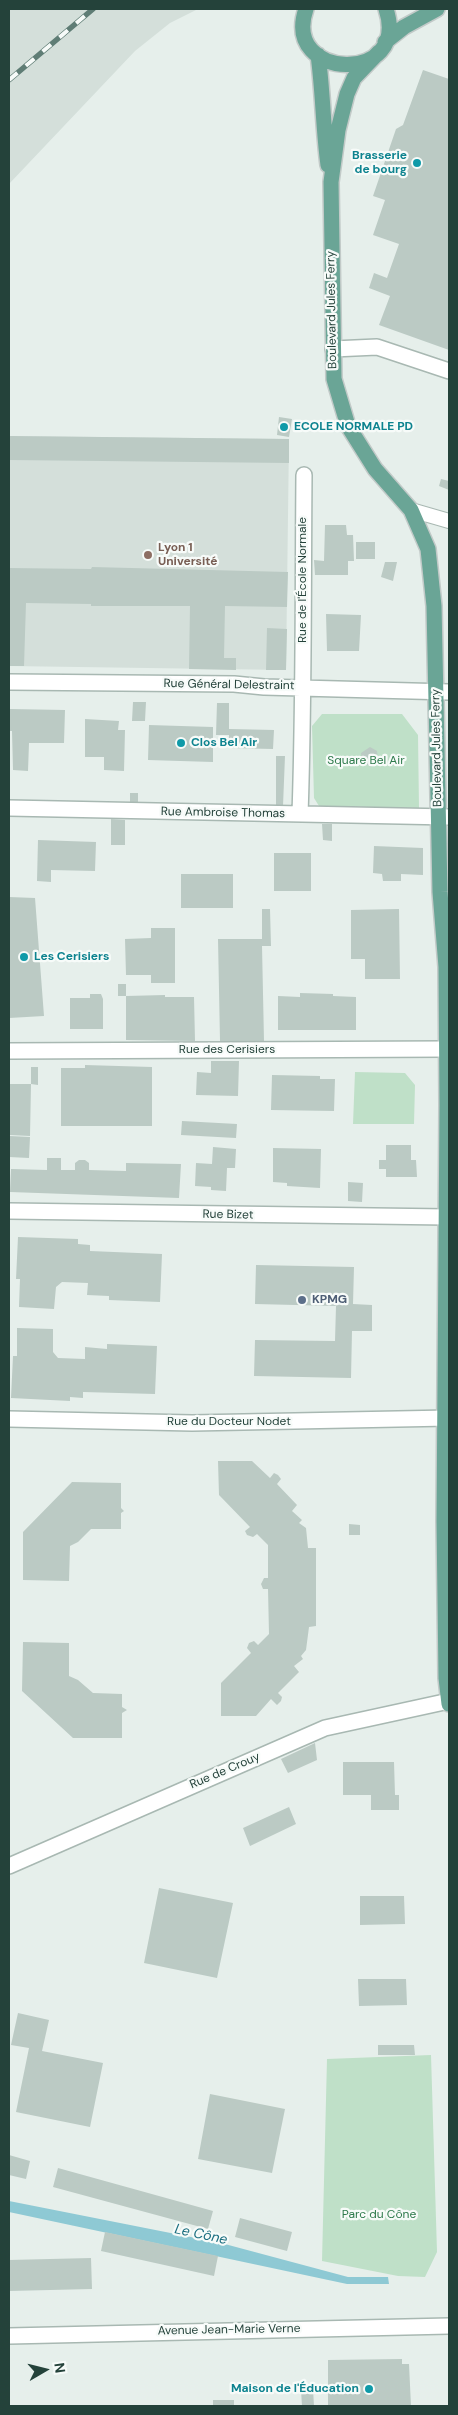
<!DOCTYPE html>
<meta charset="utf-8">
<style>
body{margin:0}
#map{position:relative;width:458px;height:2415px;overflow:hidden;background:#e6efeb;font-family:"DM Sans",sans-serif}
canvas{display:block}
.frame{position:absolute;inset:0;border:10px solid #24423a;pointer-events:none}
.north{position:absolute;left:20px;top:2345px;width:50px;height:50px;-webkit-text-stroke:4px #f7fbf9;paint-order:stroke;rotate:82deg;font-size:14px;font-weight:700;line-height:20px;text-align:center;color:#24423a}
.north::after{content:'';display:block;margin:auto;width:18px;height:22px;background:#24423a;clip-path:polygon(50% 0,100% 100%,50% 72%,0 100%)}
</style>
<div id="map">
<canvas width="458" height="2415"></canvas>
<div class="frame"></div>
<div class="north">N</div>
</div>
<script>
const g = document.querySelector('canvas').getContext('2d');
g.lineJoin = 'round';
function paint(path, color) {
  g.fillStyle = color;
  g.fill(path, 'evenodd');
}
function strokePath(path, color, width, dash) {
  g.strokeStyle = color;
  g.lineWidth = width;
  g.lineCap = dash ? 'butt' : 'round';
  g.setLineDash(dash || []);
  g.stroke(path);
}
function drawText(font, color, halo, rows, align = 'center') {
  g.font = font + ' "DM Sans",sans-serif';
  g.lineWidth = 4.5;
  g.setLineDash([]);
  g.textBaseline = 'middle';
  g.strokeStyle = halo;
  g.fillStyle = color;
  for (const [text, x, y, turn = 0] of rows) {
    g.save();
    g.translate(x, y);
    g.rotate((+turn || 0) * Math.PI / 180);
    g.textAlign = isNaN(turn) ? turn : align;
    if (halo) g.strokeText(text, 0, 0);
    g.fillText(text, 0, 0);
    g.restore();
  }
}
paint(new Path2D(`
 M9,9H198L170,23L135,51L9,184Z
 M9,436L289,439L286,670L9,666Z`), '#d4dfda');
paint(new Path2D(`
 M322,714H402L418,735L419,808L319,806L314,798L312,726Z
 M355,1072L405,1073L415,1085L414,1124H353Z
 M431,2055L437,2252L425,2277L398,2276L322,2261L327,2059Z`), '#bfe0c8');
paint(new Path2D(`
 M9,2201L221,2243L348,2277H388L389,2284H347L9,2212Z`), '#8ec9d4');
paint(new Path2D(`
 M423,70L449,79V350L379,325L390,296L369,288L374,273L387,278L399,244L373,235L385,200L373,196L396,129L403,125Z
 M279,417L292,419L289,437L277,435Z
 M9,436L289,439V463L9,460Z
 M441,479L449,481V490L439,486Z
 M325,525H346L347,535H353L354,561H348V575H315L314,560L324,561Z
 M356,542H375V559H356Z
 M385,562H397L393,581L381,577Z
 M92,567L288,572L287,607L225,606L224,658H236V670L189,669L190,606H91V604L26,603L24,666H9V568L91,569Z
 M326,614L361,615L359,651H327Z
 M267,628L287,629L286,670H266Z
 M133,702H146L145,721H132Z
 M217,703H229V729L274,730L273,749L229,748V735H216Z
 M9,709L65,710L64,743H29L28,771L13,770L12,731H9Z
 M85,719L119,721L118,730H125L124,771L104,770V757H85Z
 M149,725L213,727V762L148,760Z
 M370,747L377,751L378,761L371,767L362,762L361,753Z
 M276,756H285L283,806H276Z
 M130,793H138V803H130Z
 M111,819L125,820V845H111Z
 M322,824H332V841L323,840Z
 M38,840L96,842L95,871L51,870V882L37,881Z
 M374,846L423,848V875L401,874V881H383L382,874L373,873Z
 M274,853H311V891H274Z
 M181,874H233V908H181Z
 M9,897L35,898L44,1016L9,1018Z
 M262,909H270L271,946H262L264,1041H220L218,939H262Z
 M399,909L400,979H365V959H351V910Z
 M151,928H175V983H151V975H126L125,939L151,938Z
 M118,984H126V996H118Z
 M300,993L333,994V996L356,997V1030H278V996L300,997Z
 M90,994H101L103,999V1029H70V998H90Z
 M165,995V997H194L195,1041L126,1040V996Z
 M211,1061H239L238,1096L196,1095L197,1072L211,1073Z
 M85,1065L152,1067V1126H61V1068H85Z
 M31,1067H38V1085L31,1084Z
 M272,1075L320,1076V1079H335L334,1111L271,1110Z
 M9,1084H31L30,1136L10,1135Z
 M182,1121L237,1124L236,1138L181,1135Z
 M10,1136L30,1137L29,1158L9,1157Z
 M386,1145H411V1160H416L417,1177H386V1169H379V1160H386Z
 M213,1147L236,1149L235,1168H227L226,1191L211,1190V1187L195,1186L196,1163L212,1164Z
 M273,1148L321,1149L320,1188L287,1186V1183L273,1182Z
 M47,1158H61V1170H75V1163L79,1160H85L89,1163V1170L126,1171V1163L181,1164L179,1198L10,1192L11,1169L47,1170Z
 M348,1182L363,1183L362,1202L348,1201Z
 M18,1237L78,1239V1244L90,1245V1251L162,1254L160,1302L109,1300V1296L87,1295L88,1283L62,1282L56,1287L54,1309L19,1307L20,1279H16Z
 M256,1265L354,1267L353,1304L372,1305V1331H352L351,1378L254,1376L255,1340L335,1341L336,1306L255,1304Z
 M17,1328L53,1329V1352L58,1358L85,1359V1347L107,1349V1344L157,1346L155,1394L83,1392V1398L70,1397V1401L11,1398L13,1356H17Z
 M218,1461H252L270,1478L274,1473L278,1475L281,1479L277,1484L297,1505L292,1511L302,1520L299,1523L306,1528L308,1548H316V1626L309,1627L306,1650L301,1656L303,1659L294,1666L299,1672L278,1693L282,1697L281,1701L277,1705L271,1699L256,1716H221V1683L251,1653L247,1648L249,1643L254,1641L258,1645L269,1634L268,1589H263L261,1584L264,1578H268V1545L257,1534L253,1537L247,1535L245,1531L250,1527L219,1495Z
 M72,1482L121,1483V1508L124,1511L121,1513V1529H91L78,1542L70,1546L69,1581L23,1580V1532Z
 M349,1524L360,1525V1535H349Z
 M23,1642L69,1643V1676L78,1680L93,1693L122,1694V1707L127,1710L122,1713V1738H73L22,1691Z
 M315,1743L317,1760L288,1773L281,1759Z
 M343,1762H394L395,1795H399V1810H371V1795H343Z
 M289,1807L296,1824L250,1846L243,1828Z
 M159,1888L233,1903L217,1978L144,1963Z
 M360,1896H404L405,1924L360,1925Z
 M358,1979H406L407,2005L359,2006Z
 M18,2013L49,2020L42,2051L103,2063L90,2127L16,2112L29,2048L11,2045Z
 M378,2045H414L415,2055H378Z
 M210,2094L285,2109L272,2173L198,2159Z
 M9,2155L30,2161L26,2179L9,2175Z
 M58,2168L213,2211L208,2229L53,2187Z
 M240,2218L292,2232L287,2251L235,2237Z
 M105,2232L218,2256L214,2276L101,2251Z
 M91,2258L92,2289L9,2291V2260Z
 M402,2359V2364H409L411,2406H328V2360Z
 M313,2389L314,2406H302L301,2390Z
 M213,2400H234V2406H213Z`), '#bbcac4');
const pedestrian = new Path2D(`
 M411,510L449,521`);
const minor = new Path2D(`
 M333,349L377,347L449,371
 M9,682L234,684L264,687L449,692
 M9,808L449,817
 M300,814C304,701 303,588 304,475
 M9,1051L446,1049
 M9,1211L447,1217
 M9,1419L192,1423L449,1418
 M9,1866L325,1728L449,1701`);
const tertiary = new Path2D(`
 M9,2336L449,2326`);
const primary = new Path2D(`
 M306,9C281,81 411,85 386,9
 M385,42L404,27L437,9
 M379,52L354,78L347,94L338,130L331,182L334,379L348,426L375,469L411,510L428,549L434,606L440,892L446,967L447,1105L444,1521L446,1678L449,1704
 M318,55C323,91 323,128 328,165`);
strokePath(pedestrian, '#a8b8b2', 16);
strokePath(minor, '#a8b8b2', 18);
strokePath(tertiary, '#a8b8b2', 18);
strokePath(primary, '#c2cac8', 18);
strokePath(pedestrian, '#fff', 14);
strokePath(minor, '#fff', 15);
strokePath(tertiary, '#fff', 15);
strokePath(primary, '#6aa596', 15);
const rail = new Path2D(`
 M9,80L93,9`);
strokePath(rail, '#5f7d75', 5.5);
strokePath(rail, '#f7fbf9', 4, [11]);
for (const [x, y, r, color] of [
 [417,163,5,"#0f9aa8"],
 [284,427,5,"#0f9aa8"],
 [148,555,5,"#8d6e63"],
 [181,743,5,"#0f9aa8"],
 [24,957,5,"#0f9aa8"],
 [302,1300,5,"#5c6f8a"],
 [369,2389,5,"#0f9aa8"]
]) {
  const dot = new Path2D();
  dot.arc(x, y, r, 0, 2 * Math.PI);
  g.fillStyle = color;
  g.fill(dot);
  strokePath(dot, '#f7fbf9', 2);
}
drawText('bold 12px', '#0d838f', '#f7fbf9', [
 ["Brasserie",407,156,"right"],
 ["de bourg",407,170,"right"],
 ["ECOLE NORMALE PD",294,427],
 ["Clos Bel Air",191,743],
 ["Les Cerisiers",34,957],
 ["Maison de l'Éducation",359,2389,"right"]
], 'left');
drawText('12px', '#24423a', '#f7fbf9', [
 ["Boulevard Jules Ferry",332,310,-91],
 ["Rue de l'École Normale",303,580,-90],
 ["Rue Général Delestraint",229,685,1],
 ["Boulevard Jules Ferry",437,748,-91],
 ["Rue Ambroise Thomas",223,813,1],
 ["Rue des Cerisiers",227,1050],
 ["Rue Bizet",228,1215,1],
 ["Rue du Docteur Nodet",229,1422],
 ["Rue de Crouy",225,1771,-23],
 ["Avenue Jean-Marie Verne",229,2330,-1]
]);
drawText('bold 12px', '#785e54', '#f7fbf9', [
 ["Lyon 1",158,548],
 ["Université",158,562]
], 'left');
drawText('12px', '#2d7a4b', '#f7fbf9', [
 ["Square Bel Air",366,761],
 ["Parc du Cône",379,2215]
]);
drawText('bold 12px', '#4e5e75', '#f7fbf9', [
 ["KPMG",312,1300]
], 'left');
drawText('italic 14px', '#1c6f80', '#f7fbf9', [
 ["Le Cône",201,2235,12]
]);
</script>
